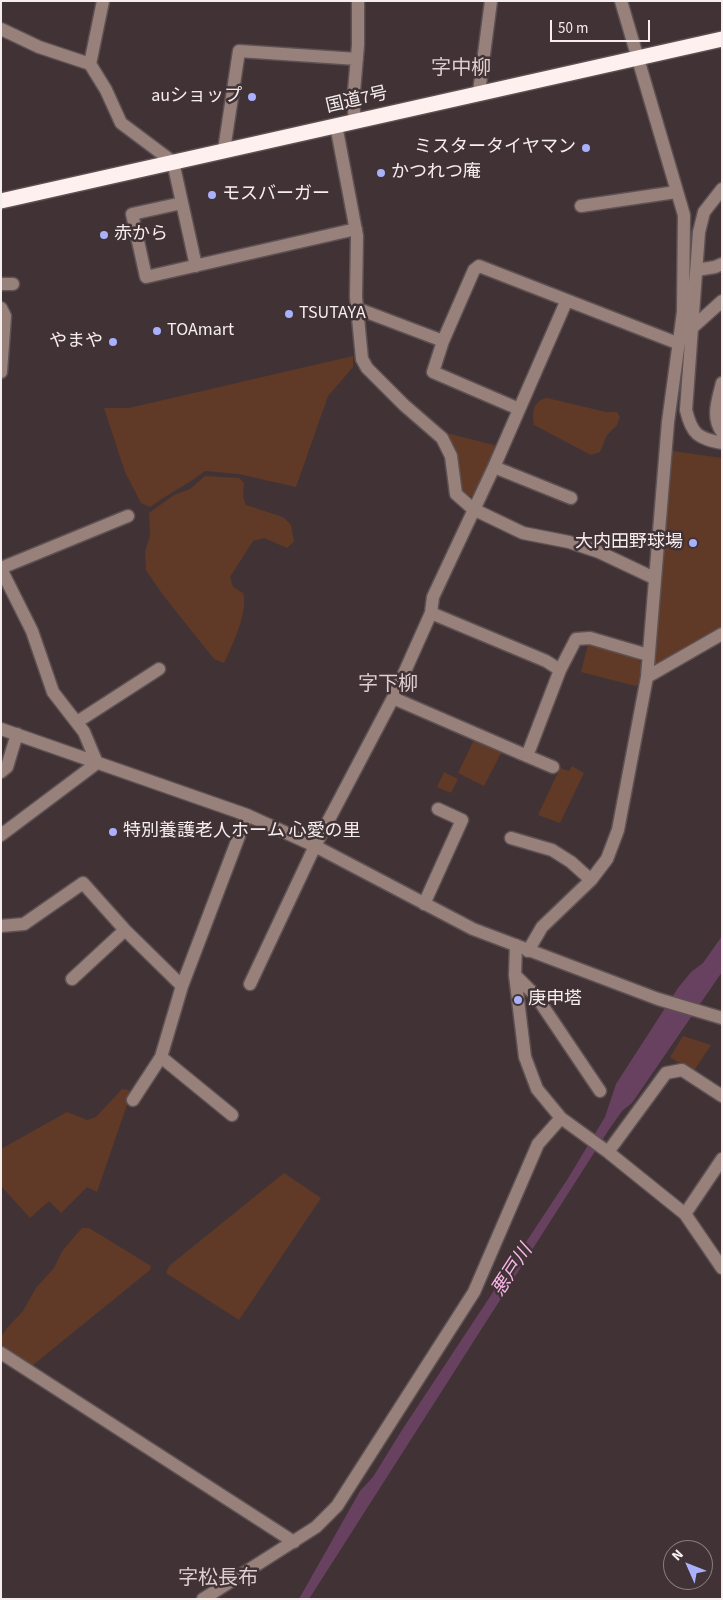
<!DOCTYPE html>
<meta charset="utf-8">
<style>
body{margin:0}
#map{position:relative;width:723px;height:1600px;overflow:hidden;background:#413335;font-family:"Source Sans 3",sans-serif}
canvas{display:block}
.frame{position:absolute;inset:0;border:2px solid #f6edee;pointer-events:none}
.north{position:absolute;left:663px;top:1540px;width:50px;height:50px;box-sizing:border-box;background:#413335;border:1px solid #897d7f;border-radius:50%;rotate:314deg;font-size:14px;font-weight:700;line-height:20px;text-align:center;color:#f6edee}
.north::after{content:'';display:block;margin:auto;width:18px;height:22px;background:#a9b0fc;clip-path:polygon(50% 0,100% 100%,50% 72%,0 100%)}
.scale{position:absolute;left:550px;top:20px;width:100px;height:22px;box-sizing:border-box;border:2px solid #f6edee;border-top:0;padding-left:6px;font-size:15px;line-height:18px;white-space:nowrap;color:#f6edee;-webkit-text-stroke:4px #413335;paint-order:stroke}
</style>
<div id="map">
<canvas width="723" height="1600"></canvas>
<div class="frame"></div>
<div class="north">N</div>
<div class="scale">50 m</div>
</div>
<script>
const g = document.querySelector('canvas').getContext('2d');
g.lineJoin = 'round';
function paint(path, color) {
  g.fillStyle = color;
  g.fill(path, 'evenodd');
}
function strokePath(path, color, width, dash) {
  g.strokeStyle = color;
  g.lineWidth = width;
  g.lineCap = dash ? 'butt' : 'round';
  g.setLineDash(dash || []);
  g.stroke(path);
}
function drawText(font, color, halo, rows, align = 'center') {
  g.font = font + ' "Source Sans 3","Noto Sans JP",sans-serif';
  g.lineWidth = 5;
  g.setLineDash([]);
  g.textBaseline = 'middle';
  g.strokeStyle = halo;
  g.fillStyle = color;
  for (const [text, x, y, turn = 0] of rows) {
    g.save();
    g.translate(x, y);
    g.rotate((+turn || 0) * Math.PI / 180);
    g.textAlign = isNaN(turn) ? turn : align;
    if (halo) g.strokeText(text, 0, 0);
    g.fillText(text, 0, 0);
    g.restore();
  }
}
paint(new Path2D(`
 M353,356V367L328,396L296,487L239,474L205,471C187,485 168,494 150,507L141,503L125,472L104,408H129Z
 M547,398L606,412H617L620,417L617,425L607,435L600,452L591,455L534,425C532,413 533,400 547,398Z
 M446,433L494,445L496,449L476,495L467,497L460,488L445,435Z
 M673,451L722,458V628L653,670V643Z
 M205,476L239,478L244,483L243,497L246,505L283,517L291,525L294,541L287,548L264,538L253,541L230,577L233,587L243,593C249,610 232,646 224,663L214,659L163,595L146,570L145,551L150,536L149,513L174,495L190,489Z
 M588,645L633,655L642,664L638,684L636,686L581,672Z
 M474,740L501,753L484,786L458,773Z
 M572,766L584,773L560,823L538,815L560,768L569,771Z
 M444,772L458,779L451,793L437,787Z
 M683,1036L711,1045L693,1072L670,1057Z
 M122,1089L128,1090L131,1093L97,1192L87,1187L61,1213L49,1201L30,1218L1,1186V1149L67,1112L87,1120L96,1117Z
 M284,1173L321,1198L239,1320L166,1273L169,1266Z
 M82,1228H89L151,1266L150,1270L33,1365H29L1,1346V1337L7,1328L23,1311L36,1288L54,1268L63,1250Z`), '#603a26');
paint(new Path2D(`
 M722,936V972L632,1103L622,1111L608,1131L309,1599H299L360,1491L373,1477L402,1430L567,1180L605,1117L616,1084L678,988L691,972L703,963Z`), '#67415f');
const minor = new Path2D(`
 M1,29L39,47L90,64L106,90L121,123L173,162L196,266
 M90,64L103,1
 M479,92L491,1
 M355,120L353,103L358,45V1
 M336,125L357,236L356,297L362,359L367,368L404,405L442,438L451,456L456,494L473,509L523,533L569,542L599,552L654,578
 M224,150L239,51L357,59
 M722,189L704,212L699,232L686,410C692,435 698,438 722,443
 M182,203L132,214L146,277L356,229
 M581,206L676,192
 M697,270L715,267L722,264
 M1,284H13
 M1,308L5,316L1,372
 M356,308L443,341L474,270L479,266L677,343
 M692,328L722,301
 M443,341L433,372L519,409
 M722,383C718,400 711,417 722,432
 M494,467L571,498
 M1,568L128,516
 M1,569L32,631L53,692L84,732L97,763
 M431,613L546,661L560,670L576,639L590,638L648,655
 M647,677L722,634
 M393,698L527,756
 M77,722L159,669
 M1,729L247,815L315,846L473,929L658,999L722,1018
 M553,767L527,756L560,670
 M1,772L7,767L17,734
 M1,835L97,763
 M511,838L552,850L571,862L591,880
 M424,904L462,820L438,809
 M1,926L24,924L83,883L125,930L182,986
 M516,945L515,975L525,1057L537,1089L561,1118L608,1152L685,1214L722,1268
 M528,951L542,927L591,880L607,859L618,830L647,677L668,422L683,312L684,215L621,1
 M515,975L536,996L600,1091
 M72,979L125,930
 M250,984L315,846L393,698L431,613L433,597L494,467L566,302
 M161,1057L232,1115
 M133,1100L161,1057L182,986L247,815
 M608,1152L666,1073L682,1070L722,1096
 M685,1214L722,1159
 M1,1353L294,1542
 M203,1599L316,1527L337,1506L474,1292L538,1144L561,1118`);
const highway = new Path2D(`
 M1,201L722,39`);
strokePath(minor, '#5e5153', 15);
strokePath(highway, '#5e5153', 18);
strokePath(minor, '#98807b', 12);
strokePath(highway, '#fdf0ee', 15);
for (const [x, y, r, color] of [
 [252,97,5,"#a9b0fc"],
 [586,148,5,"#a9b0fc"],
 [381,173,5,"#a9b0fc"],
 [212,195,5,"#a9b0fc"],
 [104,235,5,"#a9b0fc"],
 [289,314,5,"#a9b0fc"],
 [157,331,5,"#a9b0fc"],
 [113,342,5,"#a9b0fc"],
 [693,543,5,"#a9b0fc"],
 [113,832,5,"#a9b0fc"],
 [518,1000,5,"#a9b0fc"]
]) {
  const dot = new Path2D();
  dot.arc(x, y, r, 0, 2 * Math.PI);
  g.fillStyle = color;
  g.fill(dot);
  strokePath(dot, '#413335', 2);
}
drawText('18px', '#f6edee', '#413335', [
 ["auショップ",242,97,"right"],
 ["ミスタータイヤマン",576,148,"right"],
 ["かつれつ庵",391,173],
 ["モスバーガー",222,195],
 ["赤から",114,235],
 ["TSUTAYA",299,314],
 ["TOAmart",167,331],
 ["やまや",103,342,"right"],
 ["大内田野球場",683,543,"right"],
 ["特別養護老人ホーム 心愛の里",123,832],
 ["庚申塔",528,1000]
], 'left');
drawText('18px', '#f6edee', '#413335', [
 ["国道7号",357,101,-13]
]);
drawText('italic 19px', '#f7b6e8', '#413335', [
 ["悪戸川",513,1271,-57]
]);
drawText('20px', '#dfcdcf', '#413335', [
 ["字中柳",461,70],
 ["字下柳",388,686],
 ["字松長布",218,1580]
]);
</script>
